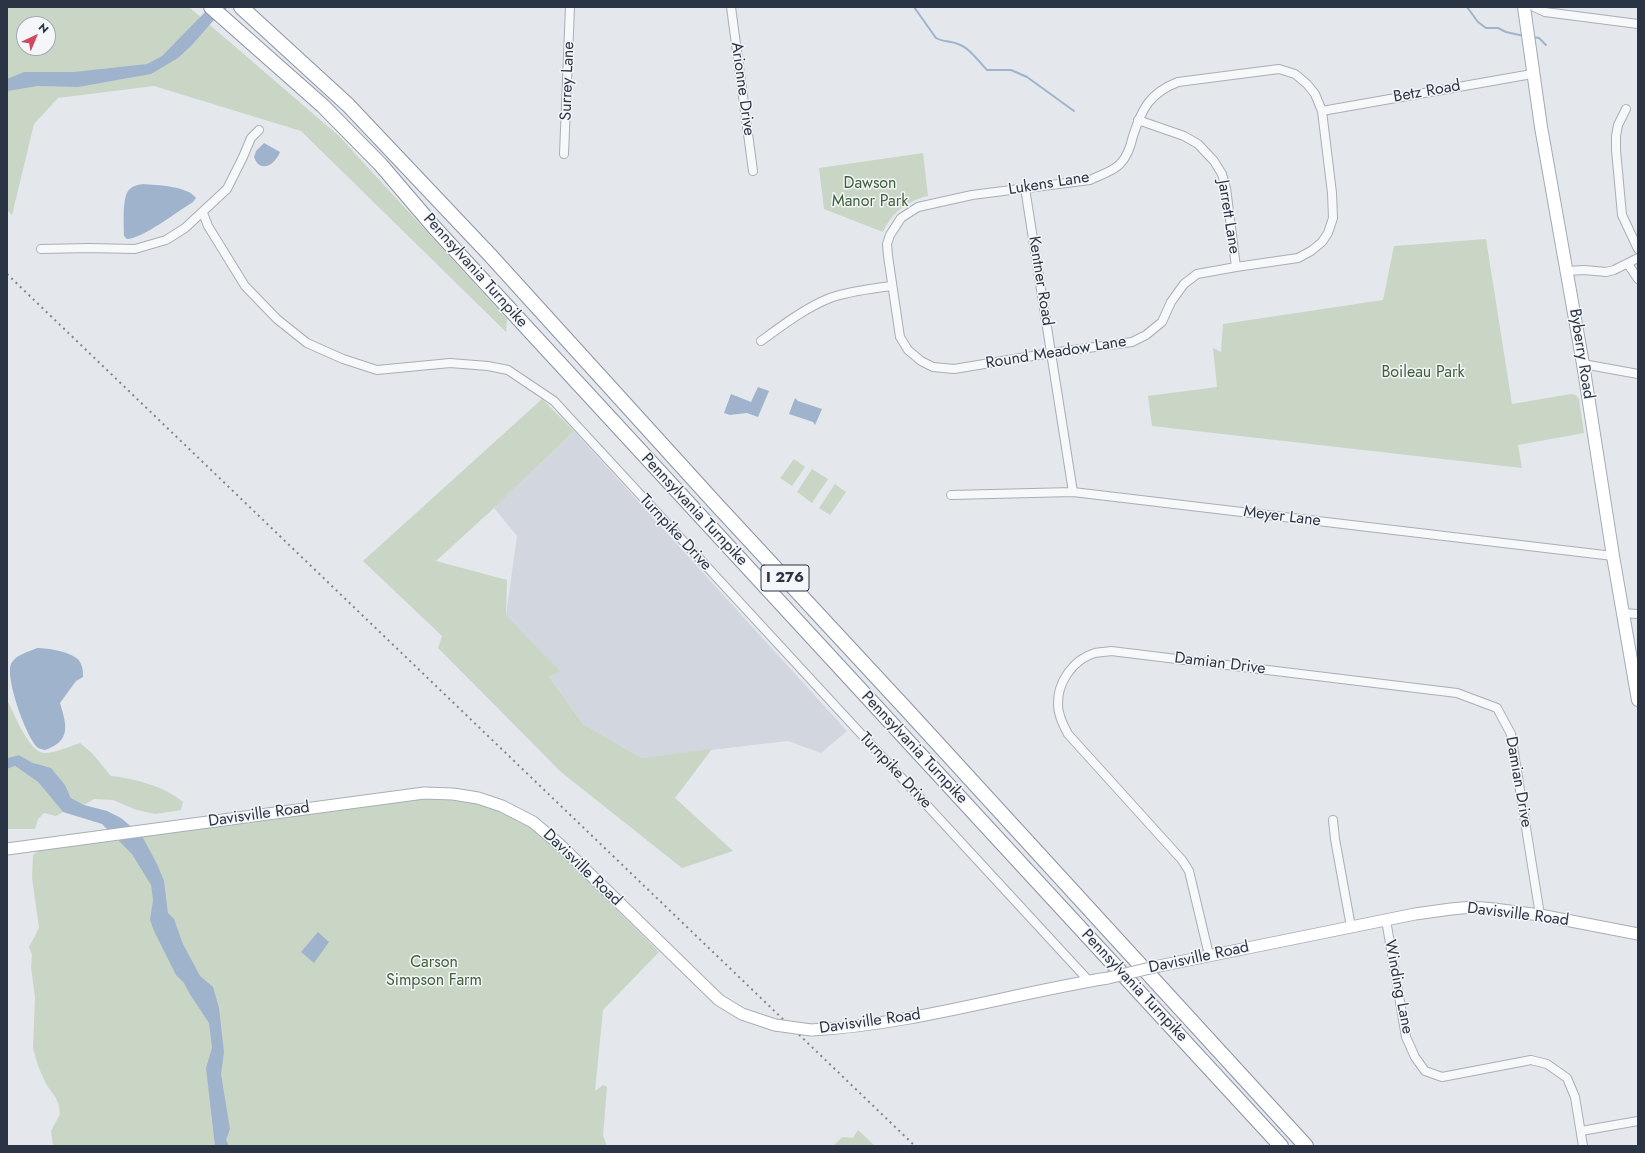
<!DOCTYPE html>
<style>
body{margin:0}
#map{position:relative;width:1645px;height:1153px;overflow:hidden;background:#e4e7ec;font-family:Jost,sans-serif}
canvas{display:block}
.frame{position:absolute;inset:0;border:8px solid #2b3445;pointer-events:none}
.north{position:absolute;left:16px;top:16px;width:40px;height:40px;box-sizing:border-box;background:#f4f6f9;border:1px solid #a4a8b1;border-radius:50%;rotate:44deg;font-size:11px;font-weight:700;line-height:16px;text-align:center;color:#2b3445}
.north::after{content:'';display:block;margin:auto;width:14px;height:18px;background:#d1495b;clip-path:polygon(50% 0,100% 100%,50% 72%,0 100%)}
</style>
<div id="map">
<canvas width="1645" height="1153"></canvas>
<div class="frame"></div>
<div class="north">N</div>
</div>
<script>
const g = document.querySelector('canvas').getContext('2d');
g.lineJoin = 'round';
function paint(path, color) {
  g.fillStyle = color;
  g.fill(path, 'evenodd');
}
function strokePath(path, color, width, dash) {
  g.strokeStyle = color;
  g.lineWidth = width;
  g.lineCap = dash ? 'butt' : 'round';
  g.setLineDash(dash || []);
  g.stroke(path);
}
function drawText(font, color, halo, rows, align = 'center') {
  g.font = font + ' Jost,sans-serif';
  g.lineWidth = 3;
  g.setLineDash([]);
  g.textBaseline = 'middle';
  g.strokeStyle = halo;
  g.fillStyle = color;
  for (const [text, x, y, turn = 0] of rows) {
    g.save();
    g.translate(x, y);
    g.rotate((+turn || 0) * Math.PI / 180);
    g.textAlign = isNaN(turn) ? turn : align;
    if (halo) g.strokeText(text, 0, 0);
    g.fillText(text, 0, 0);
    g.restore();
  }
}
paint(new Path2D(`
 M574,431L847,731L821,753L788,741L642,758L583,724L549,677L559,671L506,615L517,536L494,508Z`), '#d2d6de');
paint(new Path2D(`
 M7,7H189L339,136L507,319L506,332L301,131L154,86L58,98L34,124L12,215L7,210ZM24,24H48V48H24Z
 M923,153L928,196C908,200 891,213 883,232L824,209L819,168Z
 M1486,239L1512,404L1571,394L1576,395L1579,399L1584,433L1518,445L1522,468L1152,426L1148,396L1217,387L1213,348L1221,352L1223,324L1383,300L1394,246Z
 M542,399L574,431L494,508L436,561L507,580L506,615L560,671L549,677L583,724L642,758L712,749L675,798L733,851L682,868L561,772L438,648L442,636L363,561Z
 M794,459L805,467L792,486L780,478Z
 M812,469L828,479L812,503L797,492Z
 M835,484L846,492L830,515L819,508Z
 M7,700C14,713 28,750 43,753C52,754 71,746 80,743L92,753L111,776C136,779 164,786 183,802L181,810L155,814L137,810L113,800L94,799L84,805L71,798L65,785L33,763L19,755L7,758Z
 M15,766L38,782L63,812L56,816L44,813L38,819L35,829H7V769Z
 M445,798L471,800L489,806L528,823L546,839L659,952L603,1010L595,1091L603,1085L607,1087L603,1136L607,1146H53L51,1131L60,1114L59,1106L56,1098L46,1084L38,1066L33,1048L35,997L31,967L32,955L29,947L39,928L32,878L33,855L39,850L96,842L120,841L142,836L218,826L254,819L262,820L264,821L421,799Z
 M858,1130L875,1146H833L842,1137L853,1138Z`), '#c9d6c5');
paint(new Path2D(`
 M210,7H228L212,22L192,45L178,58L151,74L78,87L38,86L7,91V79L24,72H74L147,64L162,56Z
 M264,143L280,152C275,165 260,174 254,157L256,151Z
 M143,184C157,185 188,186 196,198L193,202C178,211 142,239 127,239L124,236C124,225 122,200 128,191C132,186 137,185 143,184Z
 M758,387L769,391L758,417L747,413L730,415L724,413L731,394L751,402Z
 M795,398L798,401L822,409L815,425L813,422L789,414Z
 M37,648C48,648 77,652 81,664C83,668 83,673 83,677L76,681L60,703C67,726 71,741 45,750C42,749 39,749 37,747C26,736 5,678 11,664C15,655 28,652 37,648Z
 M19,755L33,763L51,768L65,785L71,798L84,805L107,811L121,818L142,836L157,864L164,881L168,913L174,919L183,944L200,976L213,987L219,1008L224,1052L221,1074L230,1129L226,1140L229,1146H215L206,1068L212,1048L209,1023L191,996L184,983L176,975L154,931L150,920L153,900L151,885L132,854L102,824L63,812L38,782L15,766L7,769V758Z
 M318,932L329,942L314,963L301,952Z`), '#9fb4cc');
strokePath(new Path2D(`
 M914,7L936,38C943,42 951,41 958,44C970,48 979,62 987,70H1011L1027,77L1074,111
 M1467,7L1478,22L1486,28H1498L1506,32L1524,36
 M1532,37L1539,38L1546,45`), '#9fb4cc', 2);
const street = new Path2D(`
 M731,7L753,171
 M1534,7L1545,12L1638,24
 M1279,69L1295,74L1307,84L1315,94L1322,111L1332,193L1333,218L1328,233L1322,242L1311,251L1298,258L1236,267L1197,274L1184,284L1171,302L1162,322L1146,335L1132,342L1051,353L954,369L933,367L921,361L908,350L900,337L888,256L887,244L890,235L901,218L918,207L972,195L1090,180C1100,175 1112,172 1120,164C1127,157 1131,145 1133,136C1142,108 1150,93 1178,82Z
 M1626,109L1618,125L1616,136V150L1622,215L1638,249
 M1322,111L1532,74
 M1138,120L1184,136L1198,144L1214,161L1222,174L1226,188L1236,267
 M564,154L570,7
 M1025,188L1073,492
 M203,213L208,226L245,286L277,319L307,343L343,359L377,370L450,363L488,366L508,370L554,401L1089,981
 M41,249L89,248L135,249L166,240L185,228L227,189L243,157L251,138L259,130
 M1628,264L1638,279
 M1567,271L1584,270L1606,272L1614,270L1638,258
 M761,341C783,325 805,308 830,298C850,291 871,289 891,286
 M1583,364L1638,374
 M951,495L1073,492L1613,556
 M1622,613L1638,614
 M1333,820L1335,839L1351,927
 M1386,920L1406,1037L1415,1057L1425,1071L1442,1077L1531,1060L1547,1064L1567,1078L1575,1097L1583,1146
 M1209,955L1189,871L1182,860L1068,734C1063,725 1058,715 1058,705C1057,683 1073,659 1095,653C1100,652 1106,652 1111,651L1457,693L1497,708L1511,734L1540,915
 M1581,1131L1638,1121`);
const secondary = new Path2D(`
 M7,849L424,793L453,794L478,798L502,806L533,822L559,844L719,1000L742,1014L775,1025
 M1159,966L1415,914L1451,909L1472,907L1494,909L1540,915L1638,934
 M811,1030C910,1025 1009,994 1108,978`);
const primary = new Path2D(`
 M1524,7L1541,127L1583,364L1613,556L1638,700`);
const highway = new Path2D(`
 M211,7L323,106L381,165L433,226L1281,1146
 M241,7L348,105L490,255L716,504L907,710L1306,1146`);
strokePath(street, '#a9aeb7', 10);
strokePath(secondary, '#a9aeb7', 13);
strokePath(primary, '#a3abb8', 14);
strokePath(highway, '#8b94a3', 16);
strokePath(street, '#f7f8fa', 8);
strokePath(secondary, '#fff', 11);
strokePath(primary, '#fff', 12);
strokePath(highway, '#fff', 14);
strokePath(new Path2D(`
 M7,274L915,1146`), '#7d8696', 2, [2, 4]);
const secondaryBridge = new Path2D(`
 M1108,978L1159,966
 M775,1025L811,1030`);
strokePath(secondaryBridge, '#a9aeb7', 13, []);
strokePath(secondaryBridge, '#fff', 11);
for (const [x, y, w] of [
 [785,578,48]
]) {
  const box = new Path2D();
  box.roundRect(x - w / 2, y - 13, w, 26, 3);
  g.fillStyle = '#f4f6f9';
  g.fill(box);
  strokePath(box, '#2b3445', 1);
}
drawText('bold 15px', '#2b3445', null, [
 ["I 276",785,578]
]);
drawText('16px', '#2b3445', '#f4f6f9', [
 ["Surrey Lane",568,81,-88],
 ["Arionne Drive",742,89,82],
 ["Betz Road",1427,92,-10],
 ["Lukens Lane",1049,184,-9],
 ["Jarrett Lane",1228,217,81],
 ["Pennsylvania Turnpike",475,271,48],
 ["Kentner Road",1040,281,81],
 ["Round Meadow Lane",1056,353,-9],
 ["Byberry Road",1581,354,81],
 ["Pennsylvania Turnpike",694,510,47],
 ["Meyer Lane",1282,517,7],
 ["Turnpike Drive",675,533,47],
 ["Damian Drive",1220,664,7],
 ["Pennsylvania Turnpike",914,748,47],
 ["Turnpike Drive",895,771,47],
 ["Damian Drive",1518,782,80],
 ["Davisville Road",259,815,-8],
 ["Davisville Road",582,868,44],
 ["Davisville Road",1518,915,7],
 ["Davisville Road",1199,958,-12],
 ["Pennsylvania Turnpike",1134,986,47],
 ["Winding Lane",1398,987,79],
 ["Davisville Road",870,1022,-8]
]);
drawText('16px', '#3f6138', '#f4f6f9', [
 ["Dawson",870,184],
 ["Manor Park",870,202],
 ["Boileau Park",1423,373],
 ["Carson",434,963],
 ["Simpson Farm",434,981]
]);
</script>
